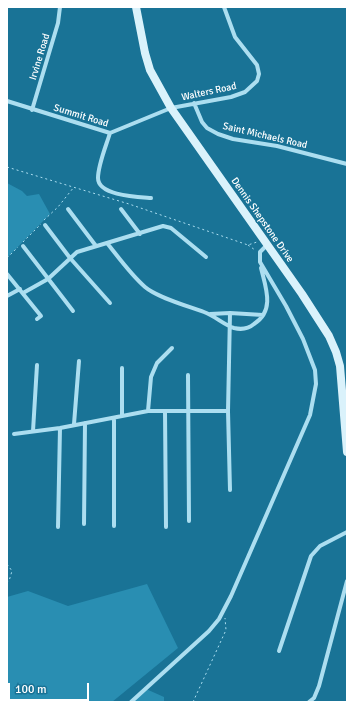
<!DOCTYPE html>
<style>
body{margin:0}
#map{position:relative;width:354px;height:709px;overflow:hidden;background:#197396;font-family:Signika,sans-serif}
canvas{display:block}
.frame{position:absolute;inset:0;border:8px solid #fff;pointer-events:none}
.scale{position:absolute;left:8px;top:683px;width:81px;height:18px;box-sizing:border-box;border:2px solid #fff;border-top:0;padding-left:5px;font-size:12px;line-height:14px;white-space:nowrap;color:#fff;-webkit-text-stroke:3px #197396;paint-order:stroke}
</style>
<div id="map">
<canvas width="354" height="709"></canvas>
<div class="frame"></div>
<div class="scale">100 m</div>
</div>
<script>
const g = document.querySelector('canvas').getContext('2d');
g.lineJoin = 'round';
function paint(path, color) {
  g.fillStyle = color;
  g.fill(path, 'evenodd');
}
function strokePath(path, color, width, dash) {
  g.strokeStyle = color;
  g.lineWidth = width;
  g.lineCap = dash ? 'butt' : 'round';
  g.setLineDash(dash || []);
  g.stroke(path);
}
function drawText(font, color, halo, rows, align = 'center') {
  g.font = font + ' Signika,sans-serif';
  g.lineWidth = 3;
  g.setLineDash([]);
  g.textBaseline = 'middle';
  g.strokeStyle = halo;
  g.fillStyle = color;
  for (const [text, x, y, turn = 0] of rows) {
    g.save();
    g.translate(x, y);
    g.rotate((+turn || 0) * Math.PI / 180);
    g.textAlign = isNaN(turn) ? turn : align;
    if (halo) g.strokeText(text, 0, 0);
    g.fillText(text, 0, 0);
    g.restore();
  }
}
paint(new Path2D(`
 M7,183L22,191L27,196L39,194L50,214L7,258Z
 M147,584L178,648L112,702H7V597L28,591L68,606Z
 M146,689L164,697V702H131Z`), '#298eb2');
strokePath(new Path2D(`
 M7,167L129,204L248,245L257,242
 M44,220L58,207L74,187
 M23,242L41,224
 M248,245L255,250
 M7,258L18,247
 M7,564L12,571L9,581L7,582
 M193,702L226,630L225,618`), '#acdef0', 1, [2, 3]);
strokePath(new Path2D(`
 M7,101L110,133L171,108L231,97L245,92L257,81L259,74L257,65L235,37L224,7
 M194,103L202,122L207,128L218,134L233,139L277,146L347,164
 M32,110L58,23L60,7
 M110,133C106,146 98,165 98,178C98,196 139,197 151,198
 M68,209L96,246
 M121,209L140,234
 M45,225L70,258L110,303
 M107,243C119,258 131,275 145,287C158,298 188,306 204,312C215,316 224,325 234,328C242,330 248,329 254,324C275,311 266,288 261,268
 M23,246L73,311
 M7,274L41,316L37,319
 M23,293L48,279L77,252L163,226L171,228L206,257
 M7,296L20,289
 M210,314L230,313L263,315
 M188,375L189,521
 M148,411L151,377L157,363L172,348
 M165,411L166,527
 M122,415V368
 M114,418V526
 M74,424L79,361
 M33,431L37,365
 M14,434L60,428L148,411H228
 M230,490L228,411L230,313
 M84,524L85,423
 M58,527L60,428
 M279,651L311,556L320,546L347,532
 M131,702L209,631L219,619L231,596L310,415L316,384L315,370L303,339L286,306L260,262V252L267,245
 M309,702L314,698L319,686L347,581`), '#acdef0', 4);
strokePath(new Path2D(`
 M136,7L145,53L150,70L171,108L302,294L329,336L336,352L340,366L347,452`), '#daf2fb', 8);
drawText('10px', '#fff', '#197396', [
 ["Irvine Road",40,57,-73],
 ["Walters Road",209,92,-12],
 ["Summit Road",81,116,17],
 ["Saint Michaels Road",265,136,13],
 ["Dennis Shepstone Drive",262,220,55]
]);
</script>
